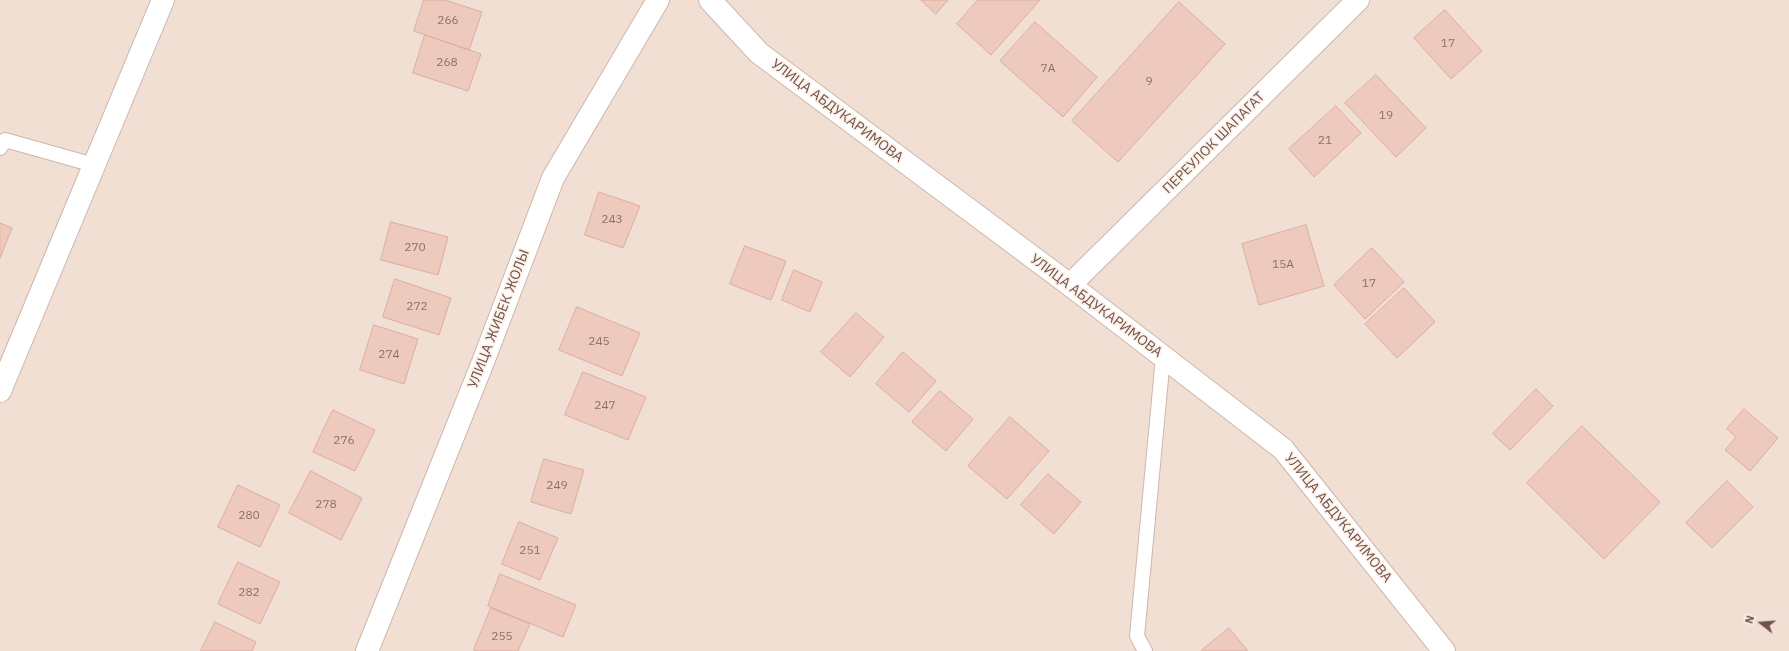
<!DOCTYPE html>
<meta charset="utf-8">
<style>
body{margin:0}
#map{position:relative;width:1789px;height:651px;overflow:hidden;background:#faeee4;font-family:"IBM Plex Sans",sans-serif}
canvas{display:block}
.north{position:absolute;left:1741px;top:603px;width:40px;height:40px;-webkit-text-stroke:3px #fdf2ea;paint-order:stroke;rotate:287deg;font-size:11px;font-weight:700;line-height:16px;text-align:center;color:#70534c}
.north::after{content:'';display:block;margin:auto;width:14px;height:18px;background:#70534c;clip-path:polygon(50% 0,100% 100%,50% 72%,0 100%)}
</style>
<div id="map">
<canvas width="1789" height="651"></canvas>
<div class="north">N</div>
</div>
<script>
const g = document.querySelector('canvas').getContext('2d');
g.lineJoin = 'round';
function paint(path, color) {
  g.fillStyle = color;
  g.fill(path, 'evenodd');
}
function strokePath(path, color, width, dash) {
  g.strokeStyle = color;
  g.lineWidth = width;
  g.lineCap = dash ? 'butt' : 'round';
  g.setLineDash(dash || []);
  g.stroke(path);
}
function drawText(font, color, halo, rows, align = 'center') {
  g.font = font + ' "IBM Plex Sans",sans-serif';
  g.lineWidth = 3.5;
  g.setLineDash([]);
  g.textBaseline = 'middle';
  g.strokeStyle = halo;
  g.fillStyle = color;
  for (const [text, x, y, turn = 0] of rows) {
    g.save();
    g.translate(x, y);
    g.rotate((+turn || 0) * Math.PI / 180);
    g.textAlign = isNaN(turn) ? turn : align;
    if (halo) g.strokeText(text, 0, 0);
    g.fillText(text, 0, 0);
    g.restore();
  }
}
paint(new Path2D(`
 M0,0H1789V651H0Z`), '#f1dfd3');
const building = new Path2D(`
 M424,0H445L482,12L469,50L414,31Z
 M921,0H948L936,14Z
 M978,0H1040L991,55L957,24Z
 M1179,2L1225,44L1118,162L1072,121Z
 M1445,10L1482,51L1451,79L1414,38Z
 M1035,22L1097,77L1063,117L1000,61Z
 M425,35L481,54L468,91L413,73Z
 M1376,75L1426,128L1396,157L1345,103Z
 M1336,106L1361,133L1314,177L1289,149Z
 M599,192L640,206L623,248L585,235Z
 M391,222L448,237L438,275L381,260Z
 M0,223L12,228L0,258Z
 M1306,225L1324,286L1259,305L1242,244Z
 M745,246L786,261L771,300L730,284Z
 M1372,248L1404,282L1365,319L1334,285Z
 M794,270L822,282L810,312L782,300Z
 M395,279L451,298L439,335L383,317Z
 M1404,288L1435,322L1397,358L1365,324Z
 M577,307L640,333L622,376L559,350Z
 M856,313L884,337L850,377L821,352Z
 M374,325L418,339L404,384L360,370Z
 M903,352L936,381L909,412L876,384Z
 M583,372L646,397L628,440L565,415Z
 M1536,389L1553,406L1510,450L1493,434Z
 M940,391L973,419L946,451L912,422Z
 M1744,409L1778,438L1750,471L1725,450L1736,437L1727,429Z
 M333,410L375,430L355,471L313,452Z
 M1010,417L1049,451L1007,499L968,466Z
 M1582,426L1660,502L1604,559L1527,483Z
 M544,459L584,470L571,514L531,502Z
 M311,471L362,498L341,540L289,513Z
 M1048,474L1081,502L1054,534L1021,505Z
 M1727,481L1753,507L1712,548L1686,523Z
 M238,485L280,505L260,547L218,527Z
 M519,522L558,538L540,580L502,564Z
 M238,562L280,582L260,624L218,604Z
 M500,574L576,605L563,637L488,606Z
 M491,608L530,624L518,651H477L474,650Z
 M215,622L256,642L252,651H201Z
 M1229,628L1248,651H1201Z`);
paint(building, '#edc9be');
strokePath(building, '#deada0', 1);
const lane = new Path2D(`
 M0,148L5,140L94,165
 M1145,651L1137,636L1163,357`);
const street = new Path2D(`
 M1070,285L1358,0
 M0,391L163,0
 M367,651L483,362L553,178L658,0`);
const secondary = new Path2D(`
 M710,0L759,53L1070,285L1283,449L1444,651`);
strokePath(lane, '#ccb7ae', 16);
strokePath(street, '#ccb7ae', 24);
strokePath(secondary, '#cfb6ac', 24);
strokePath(lane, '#fff', 14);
strokePath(street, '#fff', 22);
strokePath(secondary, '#fff', 22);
drawText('12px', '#8f7068', null, [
 ["266",448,21],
 ["17",1448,44],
 ["268",447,63],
 ["7А",1048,69],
 ["9",1149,82],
 ["19",1386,116],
 ["21",1325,141],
 ["243",612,220],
 ["270",415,248],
 ["15А",1283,265],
 ["17",1369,284],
 ["272",417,307],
 ["245",599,342],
 ["274",389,355],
 ["247",605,406],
 ["276",344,441],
 ["249",557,486],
 ["278",326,505],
 ["280",249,516],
 ["251",530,551],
 ["282",249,593],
 ["255",502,637]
]);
drawText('14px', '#70534c', '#fdf2ea', [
 ["УЛИЦА АБДУКАРИМОВА",837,111,37],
 ["ПЕРЕУЛОК ШАПАГАТ",1214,143,-45],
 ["УЛИЦА АБДУКАРИМОВА",1096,306,37],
 ["УЛИЦА ЖИБЕК ЖОЛЫ",499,319,-69],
 ["УЛИЦА АБДУКАРИМОВА",1338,518,51]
]);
</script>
